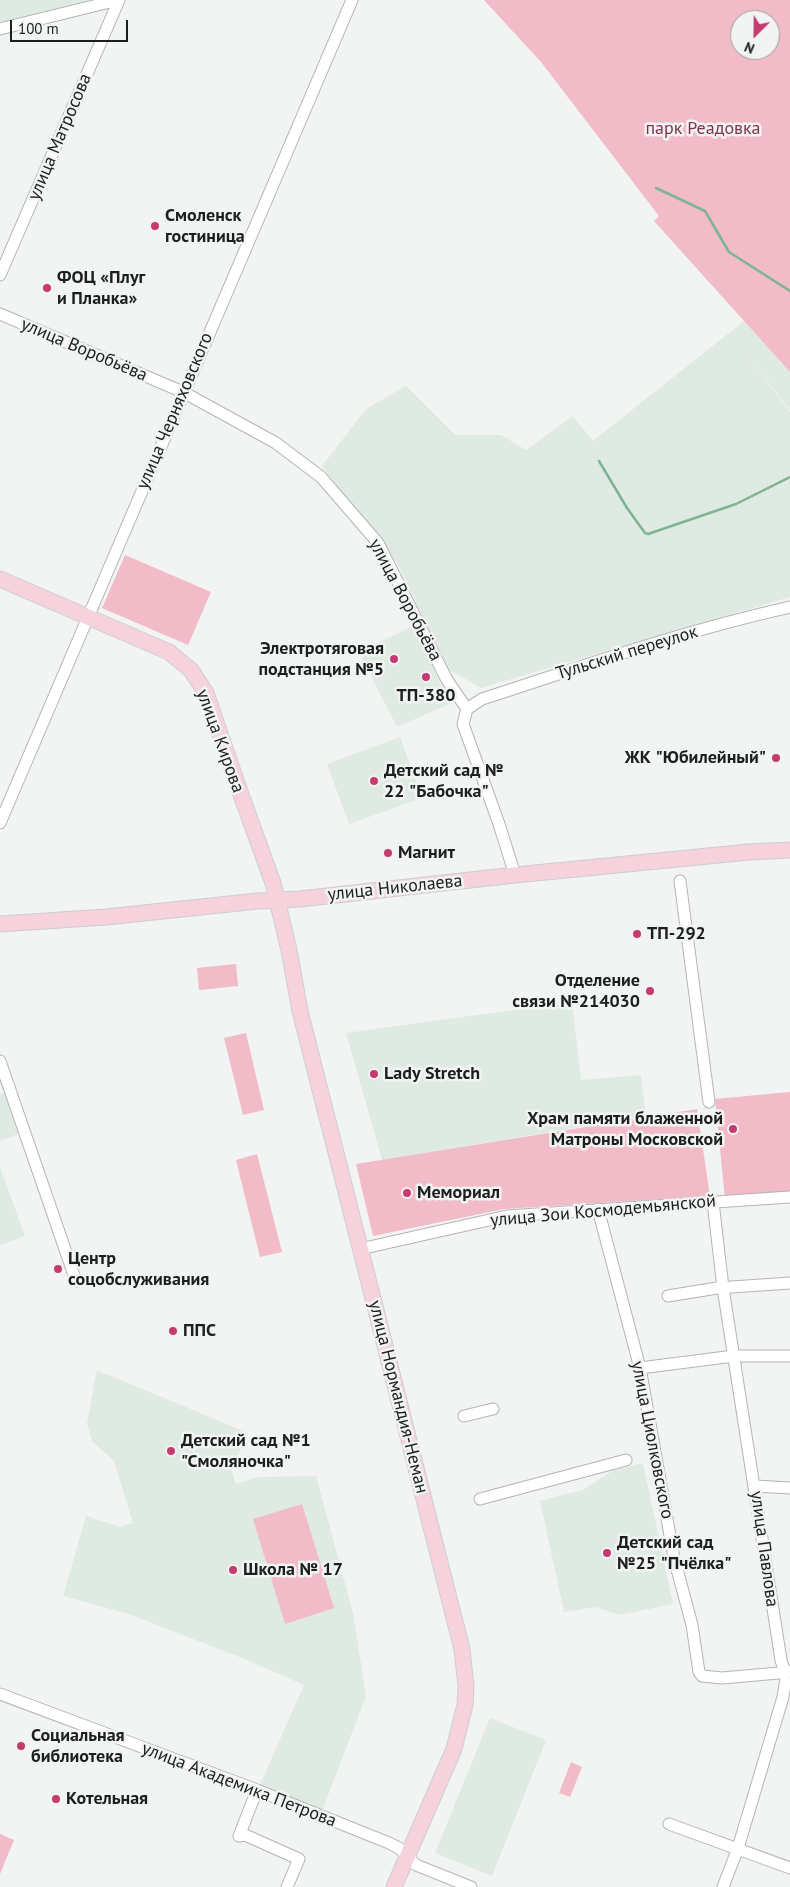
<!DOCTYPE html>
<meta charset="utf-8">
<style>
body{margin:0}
#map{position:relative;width:790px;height:1887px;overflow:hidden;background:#f1f4f2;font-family:"PT Sans",sans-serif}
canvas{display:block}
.north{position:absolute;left:730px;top:10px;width:50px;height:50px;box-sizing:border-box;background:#f1f4f2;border:1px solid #9c9f9d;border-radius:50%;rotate:203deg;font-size:14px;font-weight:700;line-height:20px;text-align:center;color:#1d1f1e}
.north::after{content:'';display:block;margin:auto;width:18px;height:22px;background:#c53a6f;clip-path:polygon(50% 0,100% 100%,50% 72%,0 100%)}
.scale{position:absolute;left:10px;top:20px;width:118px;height:22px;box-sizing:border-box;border:2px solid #1d1f1e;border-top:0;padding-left:6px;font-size:15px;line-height:18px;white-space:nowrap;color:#1d1f1e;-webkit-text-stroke:4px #f1f4f2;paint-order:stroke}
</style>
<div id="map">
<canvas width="790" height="1887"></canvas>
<div class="north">N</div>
<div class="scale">100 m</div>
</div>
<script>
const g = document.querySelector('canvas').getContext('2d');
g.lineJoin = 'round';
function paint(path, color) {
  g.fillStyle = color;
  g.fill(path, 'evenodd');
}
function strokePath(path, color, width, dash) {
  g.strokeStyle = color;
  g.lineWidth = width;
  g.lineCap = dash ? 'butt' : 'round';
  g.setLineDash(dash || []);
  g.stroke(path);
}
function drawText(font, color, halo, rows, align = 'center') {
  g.font = font + ' "PT Sans",sans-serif';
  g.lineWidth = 5;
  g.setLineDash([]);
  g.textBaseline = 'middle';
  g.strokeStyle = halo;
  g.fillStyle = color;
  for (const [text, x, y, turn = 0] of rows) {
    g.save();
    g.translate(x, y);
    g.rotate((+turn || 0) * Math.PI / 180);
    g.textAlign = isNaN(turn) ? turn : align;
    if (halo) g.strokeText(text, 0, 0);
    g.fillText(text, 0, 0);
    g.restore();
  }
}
paint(new Path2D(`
 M0,0H90L0,24Z
 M744,321L790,372V410L747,355L790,412V597L481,688L448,669L397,563L322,466L366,409L406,386L455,435H501L526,450L573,416L593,441Z
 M415,625L449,704L397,727L359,652Z
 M400,737L422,798L349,824L327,764Z
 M572,1002L581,1080L641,1075L646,1116L382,1160L346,1033Z
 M4,1093L18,1134L0,1141V1095Z
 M0,1167L25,1236L0,1245Z
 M97,1370L248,1433L231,1470L236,1484L258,1477L316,1476L353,1613L366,1696L322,1811L259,1787L304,1685L242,1658L129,1614L63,1596L86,1516L120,1527L133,1523L114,1461L92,1441L87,1423Z
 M643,1463L673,1604L620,1615L595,1607L564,1612L540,1501L583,1490L612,1471Z
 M490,1718L546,1740L492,1876L435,1853Z`), '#dfeae3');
paint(new Path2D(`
 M484,0H790V372L654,221L659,216L541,62ZM740,20H770V50H740Z
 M125,555L211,592L188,645L102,608Z
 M236,964L238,986L199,990L197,968Z
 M246,1033L264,1110L243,1115L224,1038Z
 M790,1092V1193L725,1199L715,1099Z
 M697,1109L710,1196L504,1209L373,1236L356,1164Z
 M257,1154L282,1252L260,1257L236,1160Z
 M302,1504L334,1608L285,1624L253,1519Z
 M571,1762L582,1767L570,1797L559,1793Z
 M0,1834L14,1840L0,1874Z`), '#f1bbc8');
strokePath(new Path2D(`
 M656,188L705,211L729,252L790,291
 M599,461L627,508L645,533L648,534L736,504L790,477`), '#7eb494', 2.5);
const minor = new Path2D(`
 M0,29L118,0
 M0,275L119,0
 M0,314L183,392L276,443L321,477L378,543L447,680L467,709L463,724L499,824L515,875
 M467,709L482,699C584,666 686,630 790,607
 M0,823L352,0
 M680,881L709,1102
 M0,1061L76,1281
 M713,1202L723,1288L781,1660L783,1667L787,1672L783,1697L738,1848L723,1887
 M598,1209L640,1368L674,1558L692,1625L699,1672L702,1676L722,1678L790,1672
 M360,1249L507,1216L790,1197
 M668,1296L717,1288L790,1283
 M640,1368L734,1356H790
 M464,1416L493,1409
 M755,1486L790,1488
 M480,1499L626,1460
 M0,1694L257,1790L389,1843L399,1848L416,1865L471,1887
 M257,1790L239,1836L245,1835L299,1859L287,1887
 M669,1824L790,1868`);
const major = new Path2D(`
 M0,579L169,652L191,670L206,693L240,792L273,883L289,950L300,1011L462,1649L466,1686L465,1705L454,1749L394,1887
 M0,924L106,917L258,901L300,899L515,875L749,852L790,850`);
strokePath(minor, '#b2b5b3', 13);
strokePath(major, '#cdcece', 17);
strokePath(minor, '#fff', 11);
strokePath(major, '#f6d3dc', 15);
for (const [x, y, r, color] of [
 [155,226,5,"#c53a6f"],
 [47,288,5,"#c53a6f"],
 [394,659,5,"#c53a6f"],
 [426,677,5,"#c53a6f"],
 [776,758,5,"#c53a6f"],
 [374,781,5,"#c53a6f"],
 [388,853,5,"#c53a6f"],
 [637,934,5,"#c53a6f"],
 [650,991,5,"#c53a6f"],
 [374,1074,5,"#c53a6f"],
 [733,1129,5,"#c53a6f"],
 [407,1193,5,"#c53a6f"],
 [58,1269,5,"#c53a6f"],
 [173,1331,5,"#c53a6f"],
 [171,1451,5,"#c53a6f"],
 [607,1553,5,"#c53a6f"],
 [233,1570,5,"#c53a6f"],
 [21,1746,5,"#c53a6f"],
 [56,1799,5,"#c53a6f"]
]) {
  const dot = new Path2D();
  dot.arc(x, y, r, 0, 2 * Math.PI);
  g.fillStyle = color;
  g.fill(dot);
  strokePath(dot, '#f1f4f2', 2);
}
drawText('18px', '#7e344d', '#f1f4f2', [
 ["парк Реадовка",703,129]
]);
drawText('18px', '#1d1f1e', '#f1f4f2', [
 ["улица Матросова",60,137,-67],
 ["улица Воробьёва",84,350,23],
 ["улица Черняховского",175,411,-67],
 ["улица Воробьёва",405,600,62],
 ["Тульский переулок",627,653,-17],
 ["улица Кирова",220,741,70],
 ["улица Николаева",395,888,-6],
 ["улица Зои Космодемьянской",603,1211,-5],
 ["улица Нормандия-Неман",398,1397,76],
 ["улица Циолковского",652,1440,79],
 ["улица Павлова",764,1549,82],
 ["улица Академика Петрова",239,1785,21]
]);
drawText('bold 18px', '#1d1f1e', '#f1f4f2', [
 ["Смоленск",165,216],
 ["гостиница",165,237],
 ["ФОЦ «Плуг",57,278],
 ["и Планка»",57,299],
 ["Электротяговая",384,649,"right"],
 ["подстанция №5",384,670,"right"],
 ["ТП-380",426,696,"center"],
 ["ЖК \"Юбилейный\"",766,758,"right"],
 ["Детский сад №",384,771],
 ["22 \"Бабочка\"",384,792],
 ["Магнит",398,853],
 ["ТП-292",647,934],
 ["Отделение",640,981,"right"],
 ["связи №214030",640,1002,"right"],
 ["Lady Stretch",384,1074],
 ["Храм памяти блаженной",723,1119,"right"],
 ["Матроны Московской",723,1140,"right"],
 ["Мемориал",417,1193],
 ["Центр",68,1259],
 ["соцобслуживания",68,1280],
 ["ППС",183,1331],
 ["Детский сад №1",181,1441],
 ["\"Смоляночка\"",181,1462],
 ["Детский сад",617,1543],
 ["№25 \"Пчёлка\"",617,1564],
 ["Школа № 17",243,1570],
 ["Социальная",31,1736],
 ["библиотека",31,1757],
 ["Котельная",66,1799]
], 'left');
</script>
